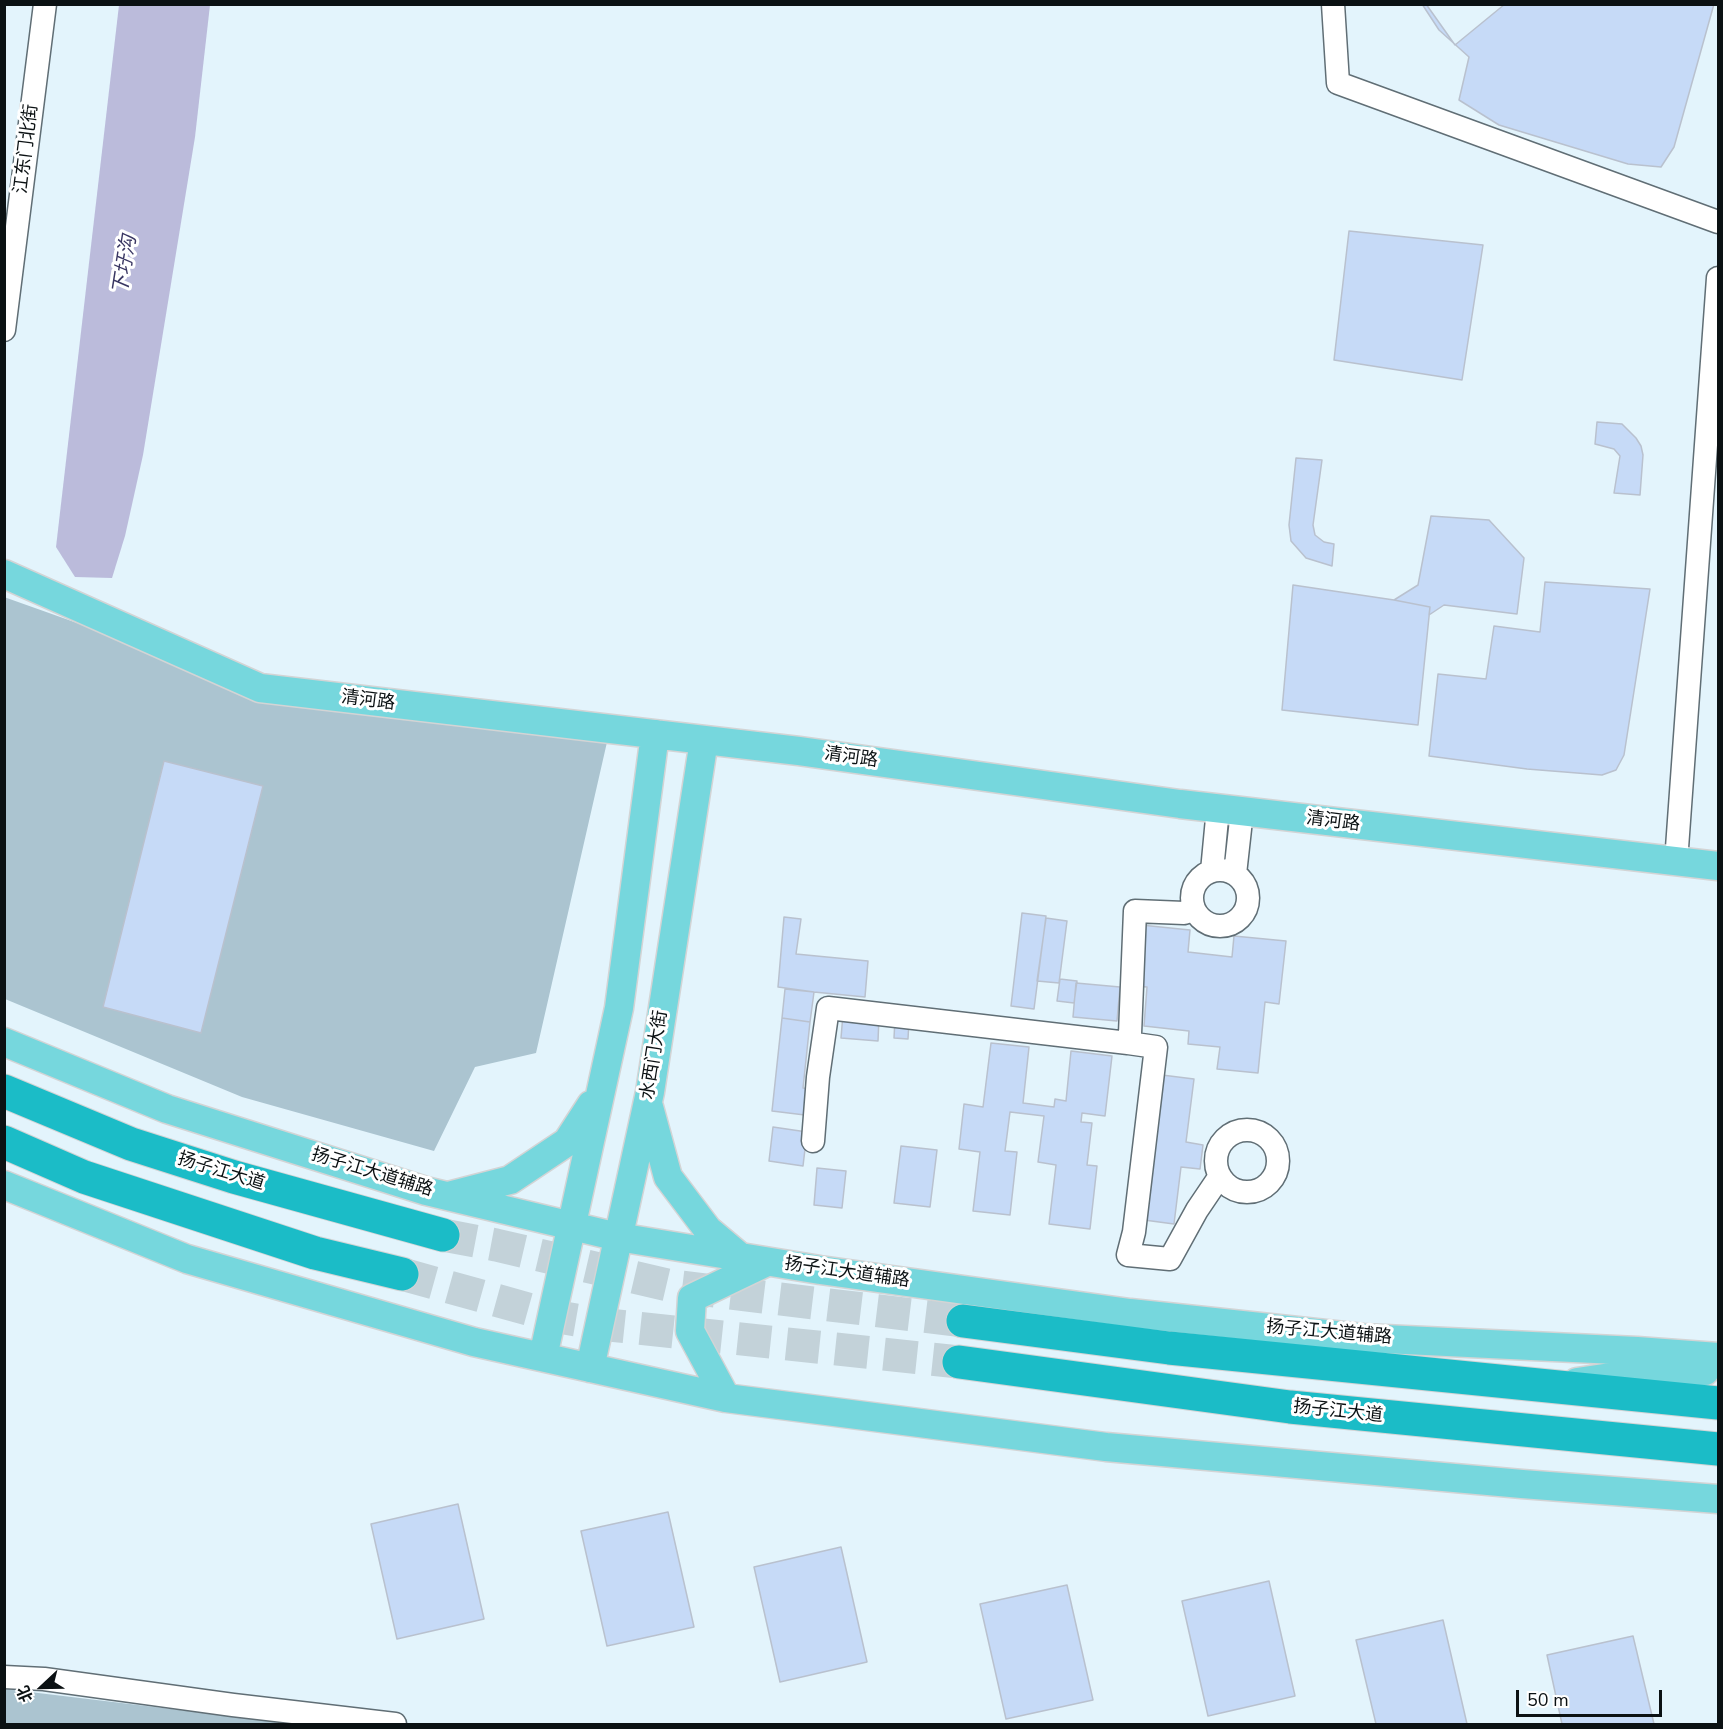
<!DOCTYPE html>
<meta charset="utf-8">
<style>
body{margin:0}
#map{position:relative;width:1723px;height:1729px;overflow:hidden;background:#e3f4fc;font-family:"Nunito Sans","Noto Sans SC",sans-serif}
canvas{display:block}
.frame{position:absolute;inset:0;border:6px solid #0b1113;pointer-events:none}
.north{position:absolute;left:12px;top:1657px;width:60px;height:60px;-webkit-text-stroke:4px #fff;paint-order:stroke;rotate:248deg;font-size:16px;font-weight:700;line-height:24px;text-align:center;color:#0b1113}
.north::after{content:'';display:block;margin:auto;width:21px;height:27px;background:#0b1113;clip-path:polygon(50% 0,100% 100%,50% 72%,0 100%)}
.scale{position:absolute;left:1516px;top:1690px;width:146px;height:27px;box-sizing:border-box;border:3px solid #0b1113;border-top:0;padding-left:8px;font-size:18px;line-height:21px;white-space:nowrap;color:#0b1113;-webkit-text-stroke:4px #fff;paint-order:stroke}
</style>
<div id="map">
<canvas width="1723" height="1729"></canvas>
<div class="frame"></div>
<div class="north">北</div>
<div class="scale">50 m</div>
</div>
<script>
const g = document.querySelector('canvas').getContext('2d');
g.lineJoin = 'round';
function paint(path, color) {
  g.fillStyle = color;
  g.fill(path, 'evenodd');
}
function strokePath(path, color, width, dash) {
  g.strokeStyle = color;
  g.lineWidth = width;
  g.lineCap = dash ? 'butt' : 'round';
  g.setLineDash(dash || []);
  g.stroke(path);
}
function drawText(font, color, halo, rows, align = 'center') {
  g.font = font + ' "Nunito Sans","Noto Sans SC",sans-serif';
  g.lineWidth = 6;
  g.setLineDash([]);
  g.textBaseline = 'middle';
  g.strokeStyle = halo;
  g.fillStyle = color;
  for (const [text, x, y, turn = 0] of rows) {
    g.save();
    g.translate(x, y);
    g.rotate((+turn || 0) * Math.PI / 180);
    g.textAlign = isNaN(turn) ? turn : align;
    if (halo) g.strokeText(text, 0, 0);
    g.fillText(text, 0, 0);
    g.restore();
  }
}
paint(new Path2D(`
 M4,597L260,688L610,729L536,1053L475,1067L434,1151L242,1097L5,999Z
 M5,1689L296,1724H5Z`), '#abc4d0');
paint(new Path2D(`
 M119,5H210L195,137L143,455L125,536L112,578L75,577L56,547Z`), '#bbbbdb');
const building = new Path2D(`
 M1422,4H1714L1674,147L1661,167L1628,164L1499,125L1459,100L1469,57L1439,30Z
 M1426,4H1505L1455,45Z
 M1349,231L1483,245L1462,380L1334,360Z
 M1597,422L1622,424L1636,438L1641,446L1643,455L1640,495L1614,493L1620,456L1614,449L1595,444Z
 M1296,458L1322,460L1313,525L1315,535L1324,542L1334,544L1332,566L1306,558L1291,541L1289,525Z
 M1431,516L1489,520L1524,558L1517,614L1444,605L1429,615L1430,607L1394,600L1418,585Z
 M1545,582L1650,589L1624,755L1616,770L1602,775L1527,769L1429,756L1438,674L1486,679L1494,626L1540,632Z
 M1293,585L1394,600L1430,607L1418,725L1282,710Z
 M164,761L263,786L201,1033L103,1007Z
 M1022,913L1046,916L1034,1009L1011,1006Z
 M784,917L801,919L796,954L868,961L865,997L814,992L778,987Z
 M1046,918L1067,921L1059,983L1037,981Z
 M1141,925L1190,930L1188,952L1232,957L1234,936L1286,941L1279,1004L1265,1002L1258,1073L1217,1069L1220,1047L1188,1044L1189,1031L1144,1026L1147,987L1134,986Z
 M1060,979L1077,981L1074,1003L1057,1001Z
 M1076,983L1120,987L1117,1021L1073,1017Z
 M785,989L814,992L810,1022L782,1018Z
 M843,1014L879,1017L878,1041L841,1038Z
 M782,1018L810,1022L803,1088L816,1089L813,1116L772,1111Z
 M895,1019L909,1020L908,1039L894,1038Z
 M991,1043L1029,1047L1023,1103L1054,1107L1055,1099L1066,1101L1071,1051L1112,1056L1105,1116L1082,1113L1081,1122L1092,1123L1087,1165L1097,1166L1090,1229L1049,1224L1056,1165L1038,1162L1044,1116L1010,1112L1005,1151L1017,1152L1010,1215L973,1211L980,1152L959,1149L964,1104L983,1107Z
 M1162,1075L1194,1079L1186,1142L1203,1145L1200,1169L1181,1167L1174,1224L1144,1220Z
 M773,1127L807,1132L803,1166L769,1161Z
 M901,1146L937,1150L930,1207L894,1203Z
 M817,1168L846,1171L842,1208L814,1205Z
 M458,1504L484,1619L397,1639L371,1524Z
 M668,1512L694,1627L607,1646L581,1531Z
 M841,1547L867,1662L780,1682L754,1567Z
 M1269,1581L1295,1696L1208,1716L1182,1601Z
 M1067,1585L1093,1700L1006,1719L980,1604Z
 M1443,1620L1467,1724H1376L1356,1640Z
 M1633,1636L1654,1724H1562L1547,1655Z`);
paint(building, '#c6daf7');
strokePath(building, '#b9c1ce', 1.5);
strokePath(new Path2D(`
 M443,1235L496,1245L672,1286L963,1321
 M402,1274L553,1316L599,1324L959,1362`), '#c3d2d9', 33, [33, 16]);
const minor = new Path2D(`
 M1333,4L1338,83L1718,222
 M4,330L45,4
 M1676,862L1718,278
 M1192 898a28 28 0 1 1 56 0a28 28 0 1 1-56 0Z
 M1212,871L1218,808
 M1235,874L1242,811
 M1128,1043L1156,1047L1134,1232L1128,1255L1170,1259L1197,1210L1220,1176
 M1216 1161a31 31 0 1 1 62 0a31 31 0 1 1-62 0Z
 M813,1141L818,1077L828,1008L1128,1043L1130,1034L1135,911L1184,913L1194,910
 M4,1677L44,1679L233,1705L395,1724`);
const major = new Path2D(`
 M4,574L260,688L799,751L1180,804L1718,866
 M4,1042L167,1109L426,1191L618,1237L820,1270L1130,1313L1363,1338L1637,1351L1718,1357
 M649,1107L668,1177L708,1230L739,1256
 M4,1185L187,1259L474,1342L726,1398L1106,1447L1522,1484L1718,1499
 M452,1195L510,1180L567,1142L591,1105
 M543,1357L619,1008L655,734
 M590,1368L650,1092L704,740
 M1577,1382L1624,1375L1705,1371
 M726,1398L690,1331L692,1298L767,1262`);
const highway = new Path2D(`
 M4,1091L131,1144L234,1177L443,1235
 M4,1142L84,1177L315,1253L402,1274
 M963,1321L1169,1348L1718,1403
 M959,1362L1290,1407L1718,1449`);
strokePath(minor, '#606e75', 25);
strokePath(major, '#d3d4d5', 31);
strokePath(highway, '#d3d4d5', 35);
strokePath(minor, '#fff', 22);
strokePath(major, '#76d7dd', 28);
strokePath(highway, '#1bbcc7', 33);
drawText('18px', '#0b1113', '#fff', [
 ["江东门北街",27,149,-83],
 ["清河路",368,701,7],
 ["清河路",851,758,8],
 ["清河路",1333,822,7],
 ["水西门大街",655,1055,-81],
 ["扬子江大道",221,1172,17],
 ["扬子江大道辅路",372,1173,17],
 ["扬子江大道辅路",847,1273,8],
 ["扬子江大道辅路",1329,1333,5],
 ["扬子江大道",1338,1412,6]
]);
drawText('italic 20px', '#393662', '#fff', [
 ["下圩沟",126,265,-81]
]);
</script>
